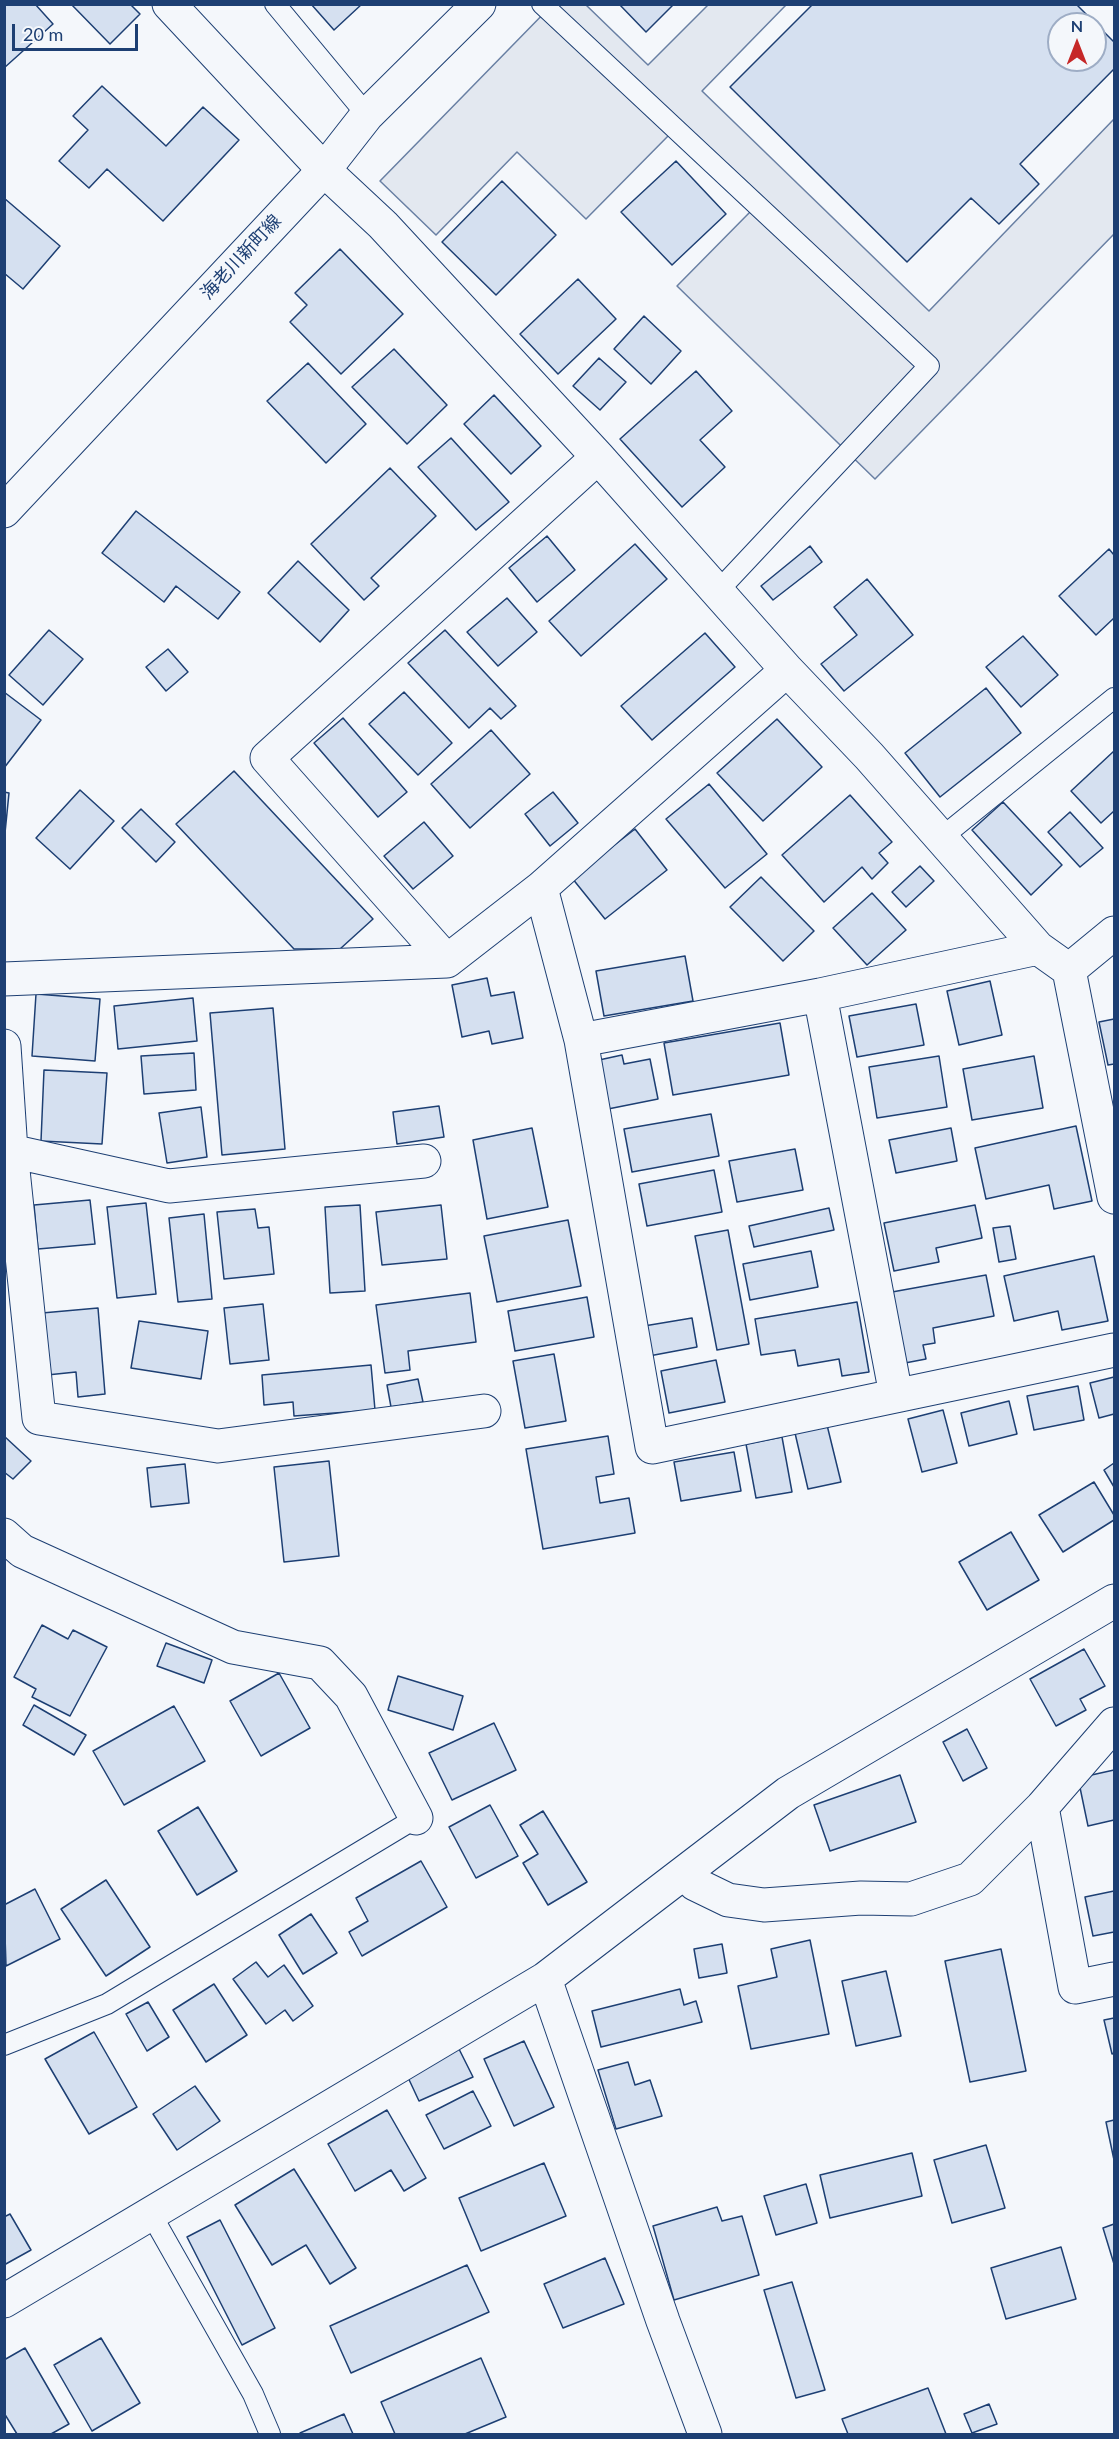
<!DOCTYPE html>
<meta charset="utf-8">
<style>
body{margin:0}
#map{position:relative;width:1119px;height:2439px;overflow:hidden;background:#f4f7fb;font-family:Lato,sans-serif}
canvas{display:block}
.frame{position:absolute;inset:0;border:6px solid #1d3f73;pointer-events:none}
.north{position:absolute;left:1047px;top:12px;width:60px;height:60px;box-sizing:border-box;background:#f4f7fb;border:2px solid #9eadc5;border-radius:50%;rotate:0deg;font-size:16px;font-weight:700;line-height:24px;text-align:center;color:#1d3f73}
.north::after{content:'';display:block;margin:auto;width:21px;height:27px;background:#c62828;clip-path:polygon(50% 0,100% 100%,50% 72%,0 100%)}
.scale{position:absolute;left:12px;top:24px;width:126px;height:27px;box-sizing:border-box;border:3px solid #1d3f73;border-top:0;padding-left:8px;font-size:18px;line-height:21px;white-space:nowrap;color:#1d3f73;-webkit-text-stroke:4px #f4f7fb;paint-order:stroke}
</style>
<div id="map">
<canvas width="1119" height="2439"></canvas>
<div class="frame"></div>
<div class="north">N</div>
<div class="scale">20 m</div>
</div>
<script>
const g = document.querySelector('canvas').getContext('2d');
g.lineJoin = 'round';
function paint(path, color) {
  g.fillStyle = color;
  g.fill(path, 'evenodd');
}
function strokePath(path, color, width, dash) {
  g.strokeStyle = color;
  g.lineWidth = width;
  g.lineCap = dash ? 'butt' : 'round';
  g.setLineDash(dash || []);
  g.stroke(path);
}
function drawText(font, color, halo, rows, align = 'center') {
  g.font = font + ' Lato,"Noto Sans JP",sans-serif';
  g.lineWidth = 4.5;
  g.setLineDash([]);
  g.textBaseline = 'middle';
  g.strokeStyle = halo;
  g.fillStyle = color;
  for (const [text, x, y, turn = 0] of rows) {
    g.save();
    g.translate(x, y);
    g.rotate((+turn || 0) * Math.PI / 180);
    g.textAlign = isNaN(turn) ? turn : align;
    if (halo) g.strokeText(text, 0, 0);
    g.fillText(text, 0, 0);
    g.restore();
  }
}
const parking = new Path2D(`
 M552,5H586L648,65L708,5H786L702,91L929,311L1114,119V234L875,479L677,286L750,212L670,134L586,219L517,152L436,235L380,181Z`);
paint(parking, '#e3e8f0');
strokePath(parking, '#687fa3', 1.5);
const building = new Path2D(`
 M4,4H35L53,24L4,68Z
 M71,4H130L140,14L110,44Z
 M311,4H362L334,30Z
 M619,4H674L646,32Z
 M813,4H1076L1114,42V69L1020,164L1039,184L999,224L971,198L907,262L730,87ZM1059,24H1095V60H1059Z
 M102,86L166,146L203,107L239,140L163,221L107,169L89,188L59,161L88,130L73,116Z
 M676,161L726,214L672,265L621,212Z
 M502,181L556,235L496,295L442,242Z
 M4,198L60,246L23,289L4,273Z
 M340,249L403,314L341,374L290,322L307,305L295,293Z
 M578,279L616,319L558,374L520,334Z
 M644,316L681,351L651,384L614,349Z
 M394,349L447,405L407,444L352,387Z
 M599,358L626,382L600,410L573,386Z
 M308,363L366,424L326,463L267,401Z
 M696,371L732,411L700,440L725,467L682,507L620,439Z
 M494,395L541,446L511,474L464,424Z
 M451,438L509,502L476,530L418,467Z
 M390,468L436,516L371,578L379,586L364,600L311,544Z
 M136,511L240,592L218,619L176,586L164,602L102,553Z
 M547,536L575,570L537,602L509,568Z
 M635,544L667,579L581,656L549,621Z
 M810,546L822,562L773,600L761,586Z
 M1109,549L1114,555V618L1096,635L1059,596Z
 M298,561L349,610L320,642L268,593Z
 M867,579L913,635L844,691L821,664L857,635L834,607Z
 M507,598L537,632L498,666L467,632Z
 M49,630L83,659L43,705L9,675Z
 M445,630L516,706L501,719L490,708L469,728L408,663Z
 M705,633L735,667L652,740L621,706Z
 M1023,636L1058,675L1021,707L986,667Z
 M168,649L188,672L166,691L146,667Z
 M986,688L1021,733L940,797L905,753Z
 M4,692L41,720L4,768Z
 M404,692L452,743L418,775L369,724Z
 M343,718L407,792L378,817L314,743Z
 M777,719L822,767L763,821L717,773Z
 M491,730L530,774L470,828L431,784Z
 M1114,751V811L1101,823L1071,791Z
 M234,771L373,919L340,949H294L176,824Z
 M709,784L767,854L725,888L666,819Z
 M80,790L114,821L70,869L36,838Z
 M4,792L9,793L5,833H4Z
 M553,792L578,823L550,846L525,814Z
 M850,795L892,842L879,853L888,863L872,879L862,867L824,902L782,855Z
 M1003,802L1062,865L1031,895L972,830Z
 M141,809L175,842L156,862L122,828Z
 M1070,812L1103,848L1080,867L1048,832Z
 M424,822L453,856L413,889L384,856Z
 M635,829L667,870L605,919L572,878Z
 M920,866L934,881L906,907L892,892Z
 M761,877L814,931L783,961L730,907Z
 M872,893L906,930L867,965L833,928Z
 M685,956L693,1001L604,1016L596,971Z
 M487,978L491,996L514,992L523,1038L492,1044L489,1031L462,1037L452,985Z
 M990,981L1002,1035L959,1045L947,991Z
 M36,994L100,999L95,1061L32,1056Z
 M193,998L197,1041L118,1049L114,1006Z
 M916,1004L924,1045L857,1057L849,1016Z
 M273,1008L285,1149L222,1155L210,1013Z
 M1114,1019V1064L1108,1065L1099,1022Z
 M780,1023L789,1075L673,1095L664,1043Z
 M194,1053L196,1090L144,1094L141,1056Z
 M622,1055L624,1064L650,1059L658,1099L608,1109L599,1060Z
 M939,1056L947,1107L877,1118L869,1067Z
 M1034,1056L1043,1108L972,1120L963,1069Z
 M44,1070L107,1073L102,1144L41,1141Z
 M439,1106L444,1137L397,1144L393,1112Z
 M201,1107L207,1157L167,1163L159,1113Z
 M711,1114L719,1156L632,1172L624,1129Z
 M1076,1126L1092,1201L1054,1209L1049,1185L986,1199L975,1148Z
 M532,1128L548,1207L487,1219L473,1140Z
 M951,1128L957,1161L896,1173L889,1140Z
 M795,1149L803,1190L737,1202L729,1161Z
 M714,1170L722,1212L647,1226L639,1184Z
 M90,1200L95,1244L38,1249L34,1205Z
 M146,1203L156,1294L117,1298L107,1207Z
 M360,1205L365,1291L330,1293L325,1207Z
 M441,1205L447,1259L382,1265L376,1212Z
 M975,1205L982,1238L936,1248L939,1262L894,1271L884,1223Z
 M829,1208L834,1230L754,1247L749,1226Z
 M255,1209L258,1228L269,1227L274,1274L224,1279L217,1212Z
 M204,1214L212,1299L178,1302L169,1218Z
 M568,1220L581,1286L497,1302L484,1236Z
 M1010,1226L1016,1259L999,1262L993,1228Z
 M728,1230L749,1344L717,1350L695,1236Z
 M811,1251L818,1287L750,1300L743,1264Z
 M1094,1256L1108,1321L1062,1330L1058,1311L1014,1321L1004,1276Z
 M986,1275L994,1316L933,1328L935,1343L923,1345L926,1359L905,1363L892,1292Z
 M470,1293L476,1342L408,1351L410,1370L385,1373L376,1305Z
 M587,1297L594,1337L515,1351L508,1311Z
 M857,1302L869,1372L842,1376L839,1359L798,1366L795,1350L761,1355L755,1319Z
 M263,1304L269,1360L230,1364L224,1308Z
 M98,1308L105,1394L78,1397L76,1372L47,1375L42,1313Z
 M692,1318L697,1347L649,1356L644,1326Z
 M139,1321L208,1331L201,1379L131,1368Z
 M554,1354L566,1421L525,1428L513,1361Z
 M716,1360L725,1402L669,1413L661,1371Z
 M371,1365L375,1410L294,1416L293,1402L264,1405L262,1375Z
 M1114,1377V1414L1099,1418L1090,1383Z
 M418,1379L423,1402L391,1407L387,1385Z
 M1078,1386L1084,1420L1034,1430L1027,1396Z
 M1009,1401L1017,1434L969,1446L961,1413Z
 M943,1410L957,1463L922,1472L908,1419Z
 M827,1425L841,1482L808,1489L795,1433Z
 M4,1436L31,1461L13,1479L4,1472Z
 M608,1436L614,1474L596,1477L600,1503L629,1498L635,1533L543,1549L526,1449Z
 M782,1437L792,1492L756,1498L746,1444Z
 M734,1452L741,1491L681,1501L674,1462Z
 M329,1461L339,1556L284,1562L274,1467Z
 M1114,1463V1487L1104,1470Z
 M185,1464L189,1503L151,1507L147,1468Z
 M1094,1482L1114,1515V1520L1063,1552L1039,1515Z
 M1011,1532L1039,1580L987,1610L959,1562Z
 M42,1625L68,1639L73,1630L107,1647L70,1716L32,1697L36,1689L14,1677Z
 M166,1643L212,1660L204,1683L157,1666Z
 M1084,1649L1105,1686L1080,1699L1086,1710L1056,1726L1030,1679Z
 M279,1673L310,1728L261,1756L230,1701Z
 M398,1676L463,1696L453,1730L388,1710Z
 M34,1705L86,1735L74,1755L23,1725Z
 M174,1706L205,1761L124,1805L93,1751Z
 M494,1723L516,1770L452,1800L429,1753Z
 M967,1729L987,1768L963,1781L943,1742Z
 M1114,1770V1820L1088,1826L1078,1778Z
 M900,1775L916,1822L830,1851L814,1805Z
 M490,1805L518,1856L476,1878L449,1827Z
 M198,1807L237,1871L197,1895L158,1831Z
 M543,1811L587,1882L548,1905L523,1863L538,1854L520,1825Z
 M421,1861L447,1907L362,1956L349,1932L368,1921L356,1898Z
 M106,1880L150,1947L106,1976L61,1909Z
 M35,1889L60,1939L6,1966L4,1905Z
 M1114,1891V1932L1093,1936L1085,1897Z
 M311,1914L337,1953L303,1974L279,1935Z
 M810,1940L829,2034L751,2049L738,1986L777,1977L771,1949Z
 M722,1944L727,1973L699,1978L694,1949Z
 M1001,1949L1026,2071L970,2082L945,1961Z
 M256,1962L268,1977L284,1965L313,2006L293,2021L285,2010L266,2024L233,1979Z
 M886,1971L901,2036L856,2046L842,1981Z
 M214,1984L247,2035L206,2062L173,2010Z
 M680,1989L684,2005L696,2001L702,2022L601,2047L592,2011Z
 M148,2002L169,2037L147,2051L126,2014Z
 M1114,2018V2053L1112,2054L1104,2020Z
 M94,2032L137,2107L89,2134L45,2059Z
 M524,2041L554,2107L514,2126L484,2059Z
 M458,2047L473,2077L419,2101L405,2071Z
 M628,2062L635,2085L650,2080L662,2116L616,2129L598,2070Z
 M195,2086L220,2121L177,2150L153,2114Z
 M473,2091L491,2126L444,2149L426,2115Z
 M387,2110L426,2178L404,2191L391,2170L355,2191L328,2144Z
 M1114,2120V2160L1106,2122Z
 M986,2145L1005,2208L952,2223L934,2160Z
 M912,2153L922,2196L830,2218L820,2175Z
 M544,2163L566,2216L481,2251L459,2198Z
 M294,2169L356,2268L330,2284L306,2245L272,2265L235,2205Z
 M806,2184L817,2223L776,2235L764,2196Z
 M717,2207L722,2221L742,2216L759,2275L674,2300L653,2226Z
 M10,2214L31,2250L4,2265V2217Z
 M220,2220L275,2328L242,2345L187,2237Z
 M1114,2224V2264L1103,2228Z
 M1061,2247L1076,2299L1006,2319L991,2268Z
 M605,2258L624,2304L563,2328L544,2284Z
 M467,2265L489,2312L351,2373L330,2326Z
 M792,2282L825,2390L796,2398L764,2290Z
 M101,2338L140,2403L92,2431L54,2365Z
 M25,2348L69,2424L51,2434H17L4,2413V2360Z
 M481,2358L506,2417L465,2434H395L381,2402Z
 M928,2388L946,2434H848L842,2419Z
 M989,2404L997,2424L972,2433L964,2414Z
 M344,2414L353,2434H301L300,2433Z`);
paint(building, '#d5e0f0');
strokePath(building, '#1d3f73', 1.5);
const service = new Path2D(`
 M275,4L367,115
 M542,4L929,366L718,591
 M941,838L1114,698
 M4,2045L107,2004L416,1818
 M151,2214L253,2394L270,2434`);
const minor = new Path2D(`
 M169,4L324,170L383,225L598,457L787,670
 M447,961L267,758L598,457
 M1069,970L1114,933
 M4,979L447,961L541,888
 M820,995L896,1395
 M581,1040L820,995L1038,948
 M4,1046L11,1151L39,1418L218,1446L484,1411
 M11,1151L169,1186L424,1161
 M1114,1197L1069,970L1038,948L869,756L787,670L541,888L581,1040L652,1447L1114,1350
 M4,1535L22,1551L233,1647L320,1663L351,1696L416,1818
 M1042,1807L1075,1987L1114,1979
 M685,1872L695,1884L728,1900L764,1905L861,1898L911,1899L970,1879L1042,1807L1114,1724
 M545,1979L663,2321L705,2434
 M4,2301L545,1979L788,1793L1114,1601`);
const secondary = new Path2D(`
 M4,511L324,170L367,115L479,4`);
strokePath(service, '#1d3f73', 22);
strokePath(minor, '#1d3f73', 35);
strokePath(secondary, '#1d3f73', 35);
strokePath(service, '#f4f7fb', 20);
strokePath(minor, '#f4f7fb', 33);
strokePath(secondary, '#f4f7fb', 33);
drawText('18px', '#1d3f73', '#f4f7fb', [
 ["海老川新町線",241,257,-47]
]);
</script>
